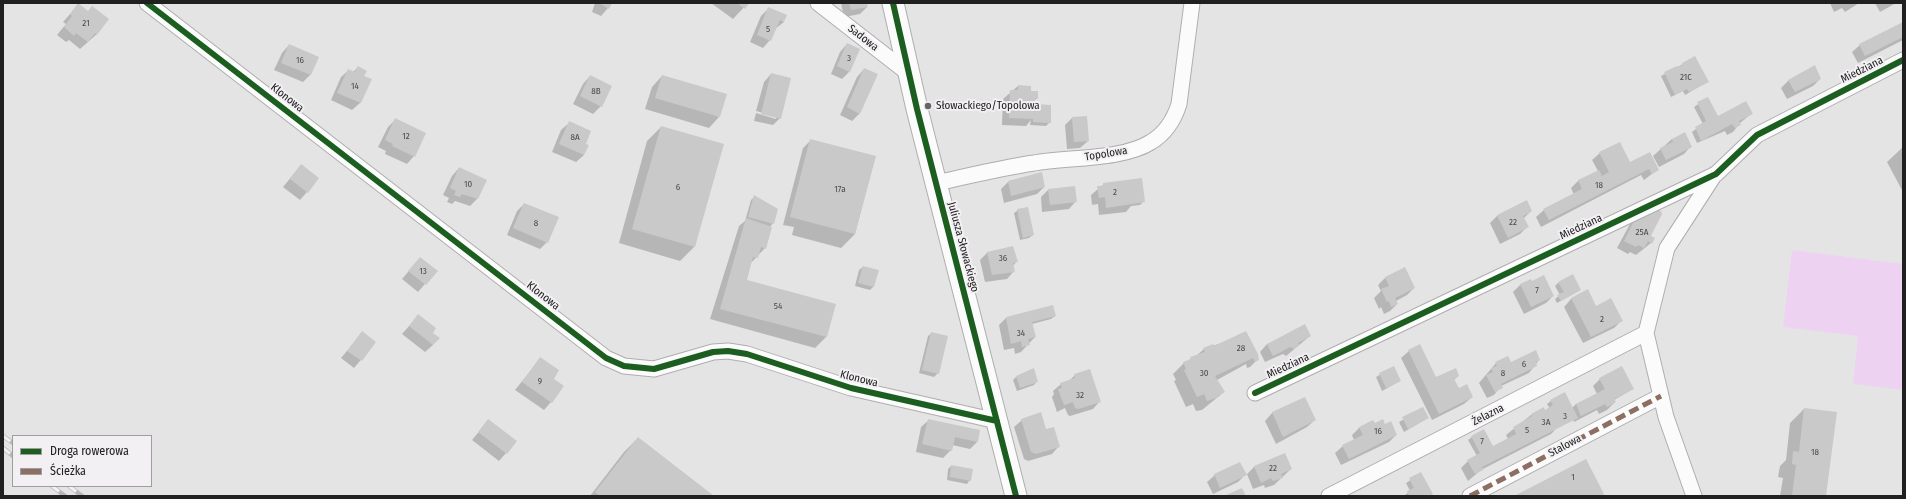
<!DOCTYPE html>
<meta charset="utf-8">
<style>
body{margin:0}
#map{position:relative;width:1906px;height:499px;overflow:hidden;background:#e5e4e5;font-family:"Fira Sans Condensed",sans-serif}
canvas{display:block}
.frame{position:absolute;inset:0;border:4px solid #202021;pointer-events:none}
.legend{position:absolute;left:12px;top:435px;width:140px;height:52px;box-sizing:border-box;background:#f3f0f3;border:1px solid #9f9d9f;margin:0;padding:5px 7px;list-style:none;font-size:12px;color:#202021}
.legend li{display:flex;align-items:center;gap:8px;height:20px}
.legend b{width:20px;border:1px solid #9f9d9f}
</style>
<div id="map">
<canvas width="1906" height="499"></canvas>
<div class="frame"></div>
<ul class="legend">
<li><b style="height:5px;background:#1b5e20"></b>Droga rowerowa</li>
<li><b style="height:5px;background:#8d6e63"></b>Ścieżka</li>
</ul>
</div>
<script>
const g = document.querySelector('canvas').getContext('2d');
g.lineJoin = 'round';
function paint(path, color) {
  g.fillStyle = color;
  g.fill(path, 'evenodd');
}
function strokePath(path, color, width, dash) {
  g.strokeStyle = color;
  g.lineWidth = width;
  g.lineCap = dash ? 'butt' : 'round';
  g.setLineDash(dash || []);
  g.stroke(path);
}
function drawText(font, color, halo, rows, align = 'center') {
  g.font = font + ' "Fira Sans Condensed",sans-serif';
  g.lineWidth = 4;
  g.setLineDash([]);
  g.textBaseline = 'middle';
  g.strokeStyle = halo;
  g.fillStyle = color;
  for (const [text, x, y, turn = 0] of rows) {
    g.save();
    g.translate(x, y);
    g.rotate((+turn || 0) * Math.PI / 180);
    g.textAlign = isNaN(turn) ? turn : align;
    if (halo) g.strokeText(text, 0, 0);
    g.fillText(text, 0, 0);
    g.restore();
  }
}
paint(new Path2D(`
 M1792,250L1903,264V390L1853,384L1858,336L1783,327Z`), '#edd2f2');
paint(new Path2D(`
 M595,3H611L608,8L601,16L592,12Z
 M711,3H748L733,19Z
 M841,3H866L867,7L860,14L844,17Z
 M1830,3H1859L1845,12L1842,8L1834,12Z
 M1875,3H1896L1880,12Z
 M78,5L97,34L80,49L69,40L66,42L57,35L66,24L63,22Z
 M769,8L784,22L775,29L770,40L763,48L750,42L761,16Z
 M1903,23V40L1858,63L1852,52L1860,45Z
 M847,44L849,72L842,79L831,74L840,52Z
 M289,45L318,57L310,75L303,82L274,70L282,53Z
 M1683,64L1707,82L1685,95L1683,91L1671,97L1661,76Z
 M358,67L363,77L370,80L360,103L352,110L331,100L341,77L349,70L353,72Z
 M864,69L876,75L859,114L852,121L840,115L857,77Z
 M771,74L780,118L773,125L754,121L756,113L776,119V116L756,111L764,82Z
 M590,76L601,106L593,114L573,104L583,84Z
 M662,76L719,117L709,128L645,109L652,87Z
 M1820,79L1813,86L1787,99L1781,88L1789,80Z
 M1018,86L1030,92L1037,98L1034,101V107L1050,122L1046,126L1030,125L1031,120L1026,126L1002,125L1003,99Z
 M1707,98L1713,119L1751,114L1740,123L1733,132L1727,135L1725,131L1697,143L1692,132L1703,124L1694,107Z
 M1072,118L1088,141L1080,148L1067,149L1065,125Z
 M395,120L414,156L407,164L385,154L386,151L378,147L388,127Z
 M569,123L584,144V155L576,162L552,152L561,130Z
 M661,127L723,145L694,247L680,261L619,243L647,141Z
 M1672,139L1691,146L1684,154L1659,167L1653,156Z
 M810,141L875,157L855,234L841,248L792,235L794,227L783,225L803,148Z
 M1619,143L1630,163L1657,170L1644,180L1641,175L1541,227L1536,217L1544,210L1574,195L1571,188L1578,181L1598,171L1592,160L1600,153Z
 M1903,147V192L1887,162Z
 M301,165L307,192L300,200L283,187Z
 M459,168L478,198L470,206L455,201L452,204L447,202L449,198L443,195L452,176Z
 M1008,182L1044,187L1037,194L1004,203L1001,189Z
 M1104,184L1144,201L1140,205L1131,206L1126,212L1099,215L1098,204L1092,205L1091,195Z
 M1048,190L1076,201L1069,209L1042,212L1041,197Z
 M754,197L773,223L770,227L765,248L750,264L745,281L835,305L826,337L815,348L710,319L739,226L745,221L751,200Z
 M1526,201L1531,211L1523,219L1527,227L1520,234L1500,244L1490,223L1497,216Z
 M524,204L547,242L540,249L507,235L517,211Z
 M1018,210L1033,235L1029,238L1020,240L1014,213Z
 M1646,212L1651,243L1636,255L1630,252L1628,254L1617,248L1630,224L1637,217Z
 M988,252L1017,261L1013,266L1014,271L1007,279L985,282L980,260Z
 M420,258L436,271L418,292L402,279Z
 M863,267L878,271L873,287L870,290L855,286L859,270Z
 M1404,269L1414,288L1407,295L1396,301L1397,304L1390,311L1384,314L1381,307L1379,309L1374,298L1381,291L1378,285L1385,278Z
 M1530,280L1553,296L1546,303L1524,314L1513,292L1520,285Z
 M1559,282L1580,290L1557,303L1555,299L1560,295L1555,286Z
 M1587,291L1596,307L1621,321L1614,328L1583,343L1564,307L1571,299Z
 M418,316L432,333L433,345L425,352L402,334Z
 M1055,316L1051,319L1032,324L1035,337L1021,352L1015,354L1014,348L1004,350L999,325L1007,317Z
 M362,333L375,343L354,368L341,358Z
 M932,333L938,373L934,377L919,373L928,336Z
 M1310,336L1286,356L1283,354L1265,362L1260,352L1267,344Z
 M1224,342L1258,359L1250,367L1247,368L1246,364L1217,380L1224,392L1202,410L1196,411L1193,404L1186,407L1174,381L1176,380L1173,374L1184,363L1196,356L1204,349Z
 M1409,351L1436,378L1458,376L1454,380L1458,389L1472,397L1464,404L1432,420L1401,358Z
 M540,359L552,379L551,402L544,410L515,390Z
 M1539,360L1529,373L1501,386L1494,395L1487,398L1479,383L1496,363L1510,364Z
 M1393,367L1400,381L1382,391L1376,377Z
 M1075,375L1100,401L1093,409L1070,416L1068,415L1065,408L1057,412L1052,397L1054,394L1053,391L1061,384L1069,381Z
 M1016,377L1037,381L1034,385L1017,391L1013,380Z
 M1600,379L1633,389L1614,400L1615,402L1607,410L1599,414L1597,410L1574,422L1573,419L1554,429L1555,430L1551,434L1481,470L1468,481L1461,468L1468,461L1477,456L1468,440L1472,437L1493,448L1508,439L1506,435L1531,415L1550,409L1547,404L1551,401L1572,408L1576,404L1597,394L1593,386Z
 M1305,398L1315,420L1307,427L1276,444L1265,421L1272,413Z
 M1423,408L1428,418L1404,432L1399,422Z
 M1804,409L1825,496H1780L1783,478L1778,477L1780,466L1786,460L1790,423Z
 M929,420L979,431L977,442L970,449L952,445L951,450L943,458L916,452L921,427Z
 M1022,420L1045,431L1059,446L1052,454L1028,461L1024,459L1014,427Z
 M488,421L506,453L499,461L472,440Z
 M1373,421L1375,424L1384,426L1396,435L1389,442L1341,465L1335,453L1343,446L1354,440L1352,435L1359,428Z
 M638,438L713,496H590L624,452Z
 M1285,454L1291,469L1274,485L1265,488L1264,485L1253,489L1247,474L1254,467Z
 M951,466L970,480L967,484L947,480L948,469Z
 M1420,474L1432,494L1429,496H1404L1410,491L1406,483Z
 M1215,475H1245L1238,482L1213,494L1207,482Z`), '#0003');
paint(new Path2D(`
 M78,3L88,11L92,6L109,19L97,35L95,33L88,42L76,33L74,36L64,27L72,16L70,14Z
 M599,3H612L609,9Z
 M737,3H749L745,9Z
 M849,3H867L868,7L851,10Z
 M768,7L787,15L784,22L780,20L771,41L757,35Z
 M1903,22V37L1865,56L1859,44Z
 M847,43L860,49L850,72L837,66Z
 M289,44L319,57L311,75L281,63Z
 M1695,56L1709,82L1689,92L1687,89L1675,95L1664,72L1677,66L1678,67L1683,65L1682,63Z
 M1815,65L1821,79L1795,92L1788,80Z
 M358,66L367,71L364,76L372,79L361,103L337,93L348,69L355,72Z
 M864,68L878,74L860,114L847,107Z
 M771,73L791,78L781,119L761,114Z
 M590,75L612,86L602,107L580,96Z
 M662,75L727,94L720,117L655,98Z
 M1018,85L1031,86V91H1038V99L1035,98V104L1051,105V123L1033,122V119L1009,118L1010,90H1018Z
 M1708,97L1718,116L1746,101L1753,114L1739,121L1741,125L1735,128L1732,124L1701,141L1695,127L1706,121L1697,102Z
 M1087,116L1089,141L1074,142L1072,117Z
 M395,118L426,133L415,157L392,146L393,144L385,140Z
 M569,121L591,131L586,144L589,145L584,155L559,144Z
 M661,126L724,144L695,247L632,229Z
 M1685,132L1692,147L1666,160L1660,148L1673,142L1672,139Z
 M810,139L876,156L855,234L790,217Z
 M1620,142L1630,162L1650,152L1659,170L1652,174L1649,169L1549,220L1543,209L1582,189L1578,180L1599,170L1602,176L1609,172L1599,152Z
 M301,164L319,178L308,193L290,179Z
 M459,167L487,180L478,199L462,194L460,197L454,195L456,191L450,188Z
 M1042,172L1045,187L1011,196L1008,181Z
 M1142,178L1145,202L1106,208L1105,197L1099,198L1097,186H1103V183Z
 M1075,186L1077,202L1050,205L1048,189Z
 M754,195L778,209L774,224L748,217Z
 M1527,200L1532,211L1523,216L1529,227L1508,238L1497,215Z
 M524,203L559,217L548,243L513,228Z
 M1028,207L1034,235L1023,238L1017,209Z
 M1656,209L1661,211L1662,214L1651,236L1655,238L1652,244L1648,241L1644,248L1638,245L1636,247L1624,241L1637,215L1642,218L1646,211L1651,214Z
 M746,218L772,227L766,249L761,247L758,258L753,257L747,280L836,304L827,337L720,309Z
 M1013,246L1018,262L1013,263L1015,272L992,275L987,252Z
 M420,257L438,271L426,285L408,271Z
 M863,266L879,270L874,287L858,283Z
 M1405,267L1415,288L1395,298L1398,304L1391,307L1389,301L1387,302L1381,289L1389,286L1385,277Z
 M1573,274L1581,290L1561,301L1557,295L1564,292L1558,282Z
 M1544,275L1554,296L1531,307L1520,284L1531,279L1532,281Z
 M1588,289L1596,306L1611,298L1623,321L1591,337L1571,298Z
 M1053,305L1056,316L1032,322L1036,337L1028,339L1030,345L1022,347L1021,341L1011,344L1006,317Z
 M418,314L436,328L433,333L440,338L433,345L409,326Z
 M1305,324L1311,336L1298,343L1299,345L1294,349L1290,347L1273,356L1267,344Z
 M362,331L376,342L362,361L347,351Z
 M1246,331L1258,354L1259,360L1255,362L1253,358L1215,376L1225,392L1218,396L1216,398L1207,401L1204,394L1197,397L1184,370L1186,369L1183,362L1191,359L1190,357L1205,352L1203,348L1213,344L1214,346Z
 M931,332L948,336L939,374L922,370Z
 M1420,344L1436,377L1456,368L1459,376L1454,379L1459,388L1467,384L1473,397L1439,414L1408,350Z
 M1536,350L1540,360L1536,362L1537,366L1501,384L1503,388L1495,392L1486,375L1493,372L1491,368L1497,366L1495,362L1508,356L1511,362Z
 M540,357L559,370L554,379L564,386L552,403L522,382Z
 M1394,366L1401,381L1386,388L1379,373Z
 M1622,366L1634,389L1614,399L1616,402L1607,407L1605,404L1581,416L1576,404L1605,389L1599,378Z
 M1034,368L1038,382L1020,388L1016,376Z
 M1090,369L1101,402L1078,409L1075,408L1073,402L1064,405L1058,389L1062,388L1060,383L1075,378L1074,374Z
 M1565,392L1578,418L1482,467L1483,470L1475,474L1467,460L1480,453L1471,436L1484,429L1493,446L1516,434L1513,427L1532,416L1531,414L1544,407L1545,410L1553,405L1550,400Z
 M1305,397L1316,420L1283,437L1272,412Z
 M1423,407L1429,418L1408,429L1402,417Z
 M1804,408L1837,412L1826,496H1792L1796,465L1792,464L1793,451L1799,452Z
 M1041,412L1046,429L1054,427L1060,447L1036,454L1031,452L1021,419Z
 M488,419L517,441L507,454L478,432Z
 M928,419L980,430L978,442L955,437L952,451L922,444Z
 M1383,419L1385,424L1391,421L1397,435L1349,459L1342,445L1363,435L1359,427L1373,420L1375,423Z
 M638,437L714,496H600L595,492Z
 M1285,453L1292,469L1281,474L1283,478L1273,481L1271,478L1261,483L1254,466Z
 M1586,459L1604,494L1600,496H1514Z
 M1240,462L1247,475L1220,488L1214,474Z
 M951,465L973,469L971,481L950,477Z
 M1421,472L1433,494L1429,496H1409L1407,491L1414,488L1409,478Z
 M1242,488L1246,496H1226V495Z`), '#cac9ca');
const street = new Path2D(`
 M147,3L606,358L624,366L654,369L713,352L728,351L747,354L851,388L997,421
 M818,3L908,73
 M936,183C968,176 1001,168 1034,163C1068,157 1123,160 1151,142C1166,133 1174,120 1179,104L1192,3
 M1255,393L1716,174L1757,135L1903,60
 M1329,496L1646,333
 M1470,496L1661,396
 M1694,496L1666,417L1646,333L1667,248L1715,174`);
const secondary = new Path2D(`
 M893,3L917,109L1016,496`);
strokePath(street, '#afaeaf', 17);
strokePath(secondary, '#afaeaf', 23);
strokePath(street, '#fbfbfb', 15);
strokePath(secondary, '#fbfbfb', 21);
const rail = new Path2D(`
 M3,436L13,443
 M3,448L13,456
 M52,486L65,496
 M69,486L82,496`);
strokePath(rail, '#b7b7b7', 4.5);
strokePath(rail, '#f3f0f3', 3, [9]);
strokePath(new Path2D(`
 M1470,496L1661,396`), '#8d6e63', 5, [10, 5]);
strokePath(new Path2D(`
 M147,3L606,358L624,366L654,369L713,352L728,351L747,354L851,388L997,421
 M893,3L917,109L1016,496
 M1255,393L1716,174L1757,135L1903,60`), '#1b5e20', 6);
for (const [x, y, r, color] of [
 [928,106,4,"#656566"]
]) {
  const dot = new Path2D();
  dot.arc(x, y, r, 0, 2 * Math.PI);
  g.fillStyle = color;
  g.fill(dot);
  strokePath(dot, '#f3f0f3', 1.5);
}
drawText('9px', '#4a4a4b', null, [
 ["21",86,23],
 ["5",768,29],
 ["3",849,58],
 ["16",300,60],
 ["21C",1686,77],
 ["14",355,86],
 ["8B",596,91],
 ["12",406,136],
 ["8A",575,137],
 ["10",468,184],
 ["18",1599,185],
 ["6",678,187],
 ["17a",840,189],
 ["2",1115,192],
 ["22",1513,222],
 ["8",536,223],
 ["25A",1642,232],
 ["36",1003,258],
 ["13",423,271],
 ["7",1537,290],
 ["54",778,306],
 ["2",1602,319],
 ["34",1021,333],
 ["28",1241,348],
 ["6",1524,364],
 ["30",1204,373],
 ["8",1503,373],
 ["9",540,381],
 ["32",1080,395],
 ["3",1565,416],
 ["3A",1546,422],
 ["5",1527,430],
 ["16",1378,431],
 ["7",1482,441],
 ["18",1815,452],
 ["22",1273,468],
 ["1",1573,477]
]);
drawText('11px', '#202021', '#f3f0f3', [
 ["Sadowa",863,38,38],
 ["Miedziana",1862,70,-27],
 ["Klonowa",287,98,38],
 ["Topolowa",1106,154,-9],
 ["Miedziana",1581,227,-25],
 ["Juliusza Słowackiego",963,247,75],
 ["Klonowa",543,296,38],
 ["Miedziana",1288,366,-25],
 ["Klonowa",859,379,14],
 ["Żelazna",1488,415,-27],
 ["Stalowa",1565,446,-28]
]);
drawText('11px', '#202021', '#f3f0f3', [
 ["Słowackiego/Topolowa",936,106]
], 'left');
</script>
